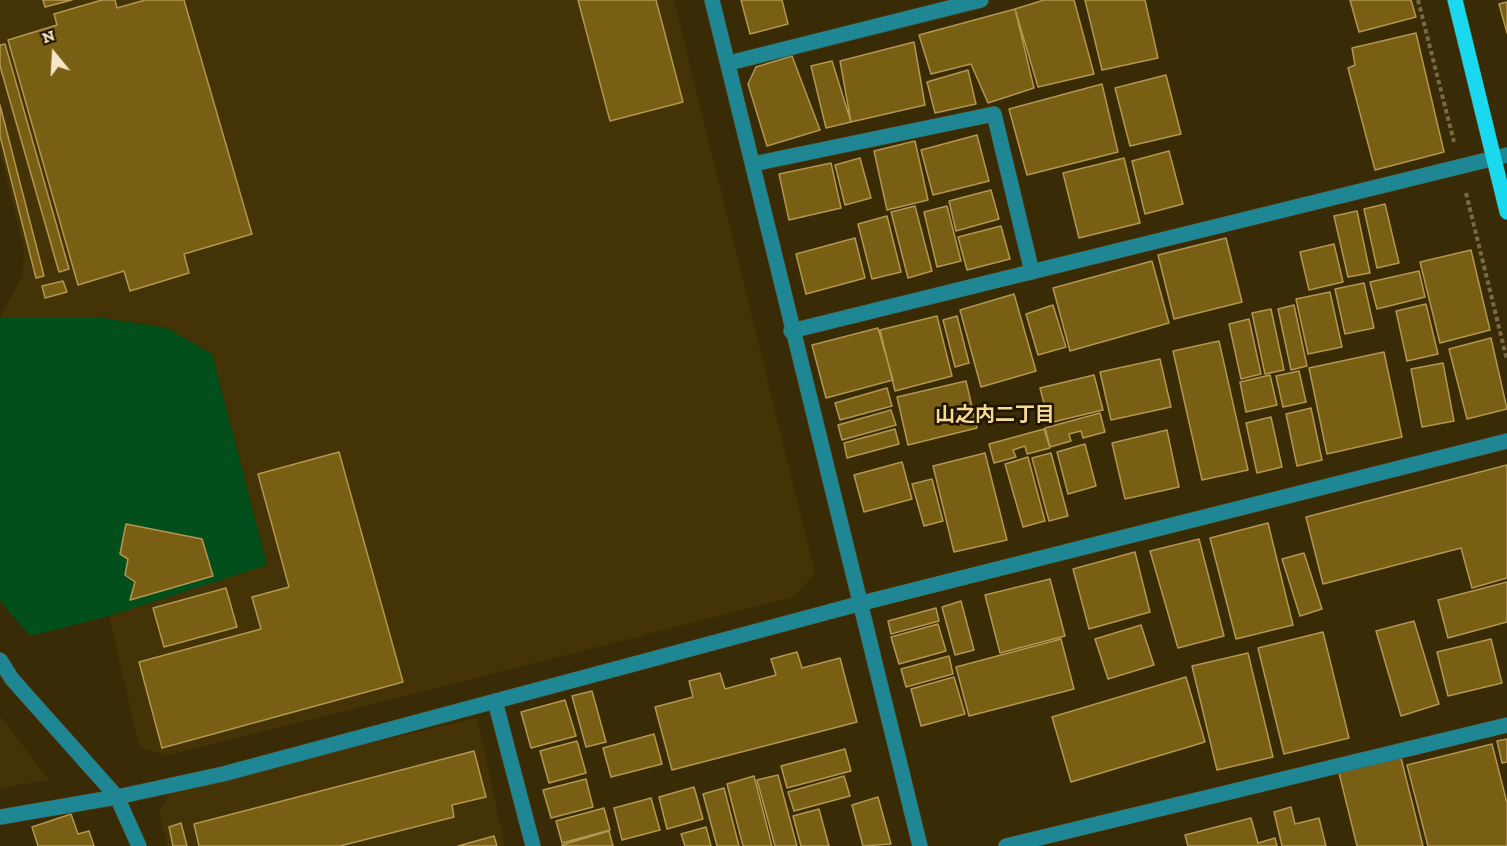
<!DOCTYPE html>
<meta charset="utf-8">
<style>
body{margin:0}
#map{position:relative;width:1507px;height:846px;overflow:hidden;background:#392b05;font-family:"Zilla Slab",serif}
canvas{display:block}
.north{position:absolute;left:24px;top:24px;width:60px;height:60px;-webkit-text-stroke:4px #1e1400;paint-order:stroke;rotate:342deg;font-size:16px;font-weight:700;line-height:24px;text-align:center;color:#f6e8c6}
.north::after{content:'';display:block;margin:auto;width:21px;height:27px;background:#f6e8c6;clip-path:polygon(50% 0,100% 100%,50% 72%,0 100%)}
</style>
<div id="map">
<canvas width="1507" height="846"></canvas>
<div class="north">N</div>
</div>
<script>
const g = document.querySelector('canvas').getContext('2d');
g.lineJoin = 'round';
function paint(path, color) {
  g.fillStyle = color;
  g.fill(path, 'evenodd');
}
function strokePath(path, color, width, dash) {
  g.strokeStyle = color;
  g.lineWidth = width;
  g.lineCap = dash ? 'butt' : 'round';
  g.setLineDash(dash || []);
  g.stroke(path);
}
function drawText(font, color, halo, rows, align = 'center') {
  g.font = font + ' "Zilla Slab","Noto Sans JP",serif';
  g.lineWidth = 5;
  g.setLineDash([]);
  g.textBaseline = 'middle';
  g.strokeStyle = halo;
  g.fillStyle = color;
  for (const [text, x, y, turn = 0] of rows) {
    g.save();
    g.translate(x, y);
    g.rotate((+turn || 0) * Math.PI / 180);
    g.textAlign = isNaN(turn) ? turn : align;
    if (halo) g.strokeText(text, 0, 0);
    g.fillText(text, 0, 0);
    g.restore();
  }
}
paint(new Path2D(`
 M0,0H674L815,573L794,597L338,713L165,756L139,746L109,616L267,564L212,354L167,328L98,317H0L23,275L24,250L0,151Z
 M0,716L49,780L0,788Z
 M477,718L505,846H167L159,811L172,789Z`), '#433306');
paint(new Path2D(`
 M0,317H98L167,328L212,354L267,565L109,616L30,636L0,601Z`), '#034f1c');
const building = new Path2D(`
 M43,0H72L45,7Z
 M102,0H115L117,8L145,0H184L252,234L184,254L189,273L130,291L124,271L78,285L8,40L57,25L54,14Z
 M578,0H656L683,102L610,121Z
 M741,0H782L788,24L750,34Z
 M1044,0H1074L1094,74L1038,87L1015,9Z
 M1085,0H1145L1158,58L1102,70Z
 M1350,0H1411L1416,17L1359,32Z
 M1507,2V33L1499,4Z
 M1015,9L1034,88L988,103L971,64L931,74L919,35Z
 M1416,33L1444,152L1375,170L1348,68L1355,65L1352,48Z
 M914,42L925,105L851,122L840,61Z
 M5,44L69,269L59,272L0,66V45Z
 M792,56L820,130L767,146L748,84L756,67Z
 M832,61L851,122L826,128L811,66Z
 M968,70L976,104L935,113L927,82Z
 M1166,75L1181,134L1130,146L1115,88Z
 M1102,84L1118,152L1027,175L1009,109Z
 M0,105L44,276L36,278L0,136Z
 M977,135L989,181L933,195L921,150Z
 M915,141L928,200L887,210L874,151Z
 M1169,151L1183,204L1145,214L1132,161Z
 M860,158L871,198L845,205L835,165Z
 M1124,158L1140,223L1079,238L1063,173Z
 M831,163L841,208L789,220L779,174Z
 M991,190L999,219L956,231L949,201Z
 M1385,204L1399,263L1377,268L1364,209Z
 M915,206L932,271L908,278L891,212Z
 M947,206L961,261L937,267L924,212Z
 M1357,211L1370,273L1348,277L1334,216Z
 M887,216L901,272L872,279L858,224Z
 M1001,226L1010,259L967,270L958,237Z
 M855,238L865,278L806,294L796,254Z
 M1226,238L1242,302L1174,319L1158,255Z
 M1334,244L1343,282L1309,290L1300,252Z
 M1471,250L1490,330L1440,343L1420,262Z
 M1152,261L1169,323L1070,351L1053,288Z
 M1419,271L1425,297L1377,309L1370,282Z
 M63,281L67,292L45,298L42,286Z
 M1364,283L1374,328L1345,334L1335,289Z
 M1330,292L1342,347L1308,354L1296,299Z
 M1014,294L1036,371L981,387L960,310Z
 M1426,304L1438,354L1407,361L1396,311Z
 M1053,305L1066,347L1038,355L1026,314Z
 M1294,305L1307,366L1291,370L1278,309Z
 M1271,309L1284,370L1265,374L1252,313Z
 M937,316L952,376L895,391L880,330Z
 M957,316L969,363L955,367L943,320Z
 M1249,319L1261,374L1241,379L1229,324Z
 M878,328L893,380L826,398L812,345Z
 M1491,338L1507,409L1467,419L1449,349Z
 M1219,341L1248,470L1202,480L1173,351Z
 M1384,352L1402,437L1327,454L1309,368Z
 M1160,359L1171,407L1111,420L1100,372Z
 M1443,363L1454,421L1422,427L1411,369Z
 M1299,371L1306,402L1283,407L1276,376Z
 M1094,375L1103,410L1049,423L1040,388Z
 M1270,375L1277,405L1246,412L1240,382Z
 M966,381L977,428L908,445L897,397Z
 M887,388L892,406L840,420L835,403Z
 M1311,408L1322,460L1297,466L1286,414Z
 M891,410L896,425L842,440L838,425Z
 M1100,413L1105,432L1083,438L1081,431L1069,434L1071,441L1050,447L1045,428Z
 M1271,417L1282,467L1257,473L1246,423Z
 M895,429L899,444L847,458L844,443Z
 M1044,429L1050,448L1027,454L1025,446L1013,450L1016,457L994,463L989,444Z
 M1167,430L1179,487L1125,499L1112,443Z
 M1085,444L1096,486L1068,494L1057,452Z
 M339,452L403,682L162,748L139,662L261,629L252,597L289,587L258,474Z
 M985,453L1007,540L954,552L933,466Z
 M1051,453L1068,516L1049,521L1032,458Z
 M1028,457L1045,521L1023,527L1005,464Z
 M902,462L912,499L864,512L854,475Z
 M1507,465V578L1472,588L1461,548L1323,584L1306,517Z
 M932,479L943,521L924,526L912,484Z
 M1268,523L1293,625L1236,639L1210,538Z
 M126,524L202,539L213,576L130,600L135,582L125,575L128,559L120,554Z
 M1199,539L1224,636L1178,648L1150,551Z
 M1135,552L1150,612L1089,629L1073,569Z
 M1304,553L1322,609L1300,616L1282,559Z
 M1050,579L1065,636L1000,653L985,595Z
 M1507,582V622L1448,638L1438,600Z
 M226,588L237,627L164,647L153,608Z
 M961,601L974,650L955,655L942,607Z
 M936,608L939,621L891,634L888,621Z
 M1414,621L1439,704L1401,716L1376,631Z
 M938,624L946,651L899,664L891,637Z
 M1141,625L1154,665L1108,679L1095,639Z
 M1323,632L1349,738L1284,754L1258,648Z
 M1061,639L1074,689L969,716L956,667Z
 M1491,639L1502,683L1448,696L1437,652Z
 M797,652L802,668L840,658L857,722L672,770L655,707L693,697L689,681L720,673L725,689L776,675L771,659Z
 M1248,653L1273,757L1217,770L1192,666Z
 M949,656L953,674L906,687L901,669Z
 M954,677L965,714L921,726L911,689Z
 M1186,677L1205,742L1071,782L1052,717Z
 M592,691L606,742L586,747L572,696Z
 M565,700L576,736L531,748L521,712Z
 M654,734L662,764L611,777L603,748Z
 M1507,739V762L1502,763L1497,741Z
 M577,741L586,773L549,783L540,751Z
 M1492,744L1507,803V846H1428L1407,765Z
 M845,749L851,771L787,788L781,766Z
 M474,751L486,797L452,805L454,817L340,846H199L194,824Z
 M1401,758L1423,846H1357L1339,773Z
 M778,775L797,846H775L757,780Z
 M754,776L772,846H743L727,784Z
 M844,776L850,796L794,811L788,792Z
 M586,779L593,807L551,818L543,790Z
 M694,787L703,819L667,829L659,797Z
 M724,788L739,846H717L703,794Z
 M878,797L891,844L863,846L852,805Z
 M651,798L660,830L622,840L614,808Z
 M1291,807L1295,824L1319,818L1326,846H1282L1274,812Z
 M604,808L610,830L562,843L556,821Z
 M819,809L829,846H801L793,816Z
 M71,814L78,834L89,831L94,846H38L32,827Z
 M1251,818L1258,843L1275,838L1277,846H1188L1185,835Z
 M181,823L187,846H173L169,827Z
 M706,827L711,846H685L681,834Z
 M609,831L613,846H562V845Z
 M494,836L497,846H458Z`);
paint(building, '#795f13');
strokePath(building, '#b29651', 1.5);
const minor = new Path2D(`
 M712,0L920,846
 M729,63L981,0
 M753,164L994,114L1032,272
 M791,331L1507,155
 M0,660L12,679L117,797L139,846
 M495,701L533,846
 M0,817L117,797L223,774L862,603L1507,441
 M1006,846L1507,725`);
const major = new Path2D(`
 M1455,0L1507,212`);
strokePath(minor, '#574924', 16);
strokePath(major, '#574924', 16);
strokePath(new Path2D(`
 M1418,0L1454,142
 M1466,193L1507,360`), '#786a45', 4, [4.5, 3]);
strokePath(minor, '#1f8693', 15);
strokePath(major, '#1ad9ef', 15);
drawText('bold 20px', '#f6d993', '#1e1400', [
 ["山之内二丁目",995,415]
]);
</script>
